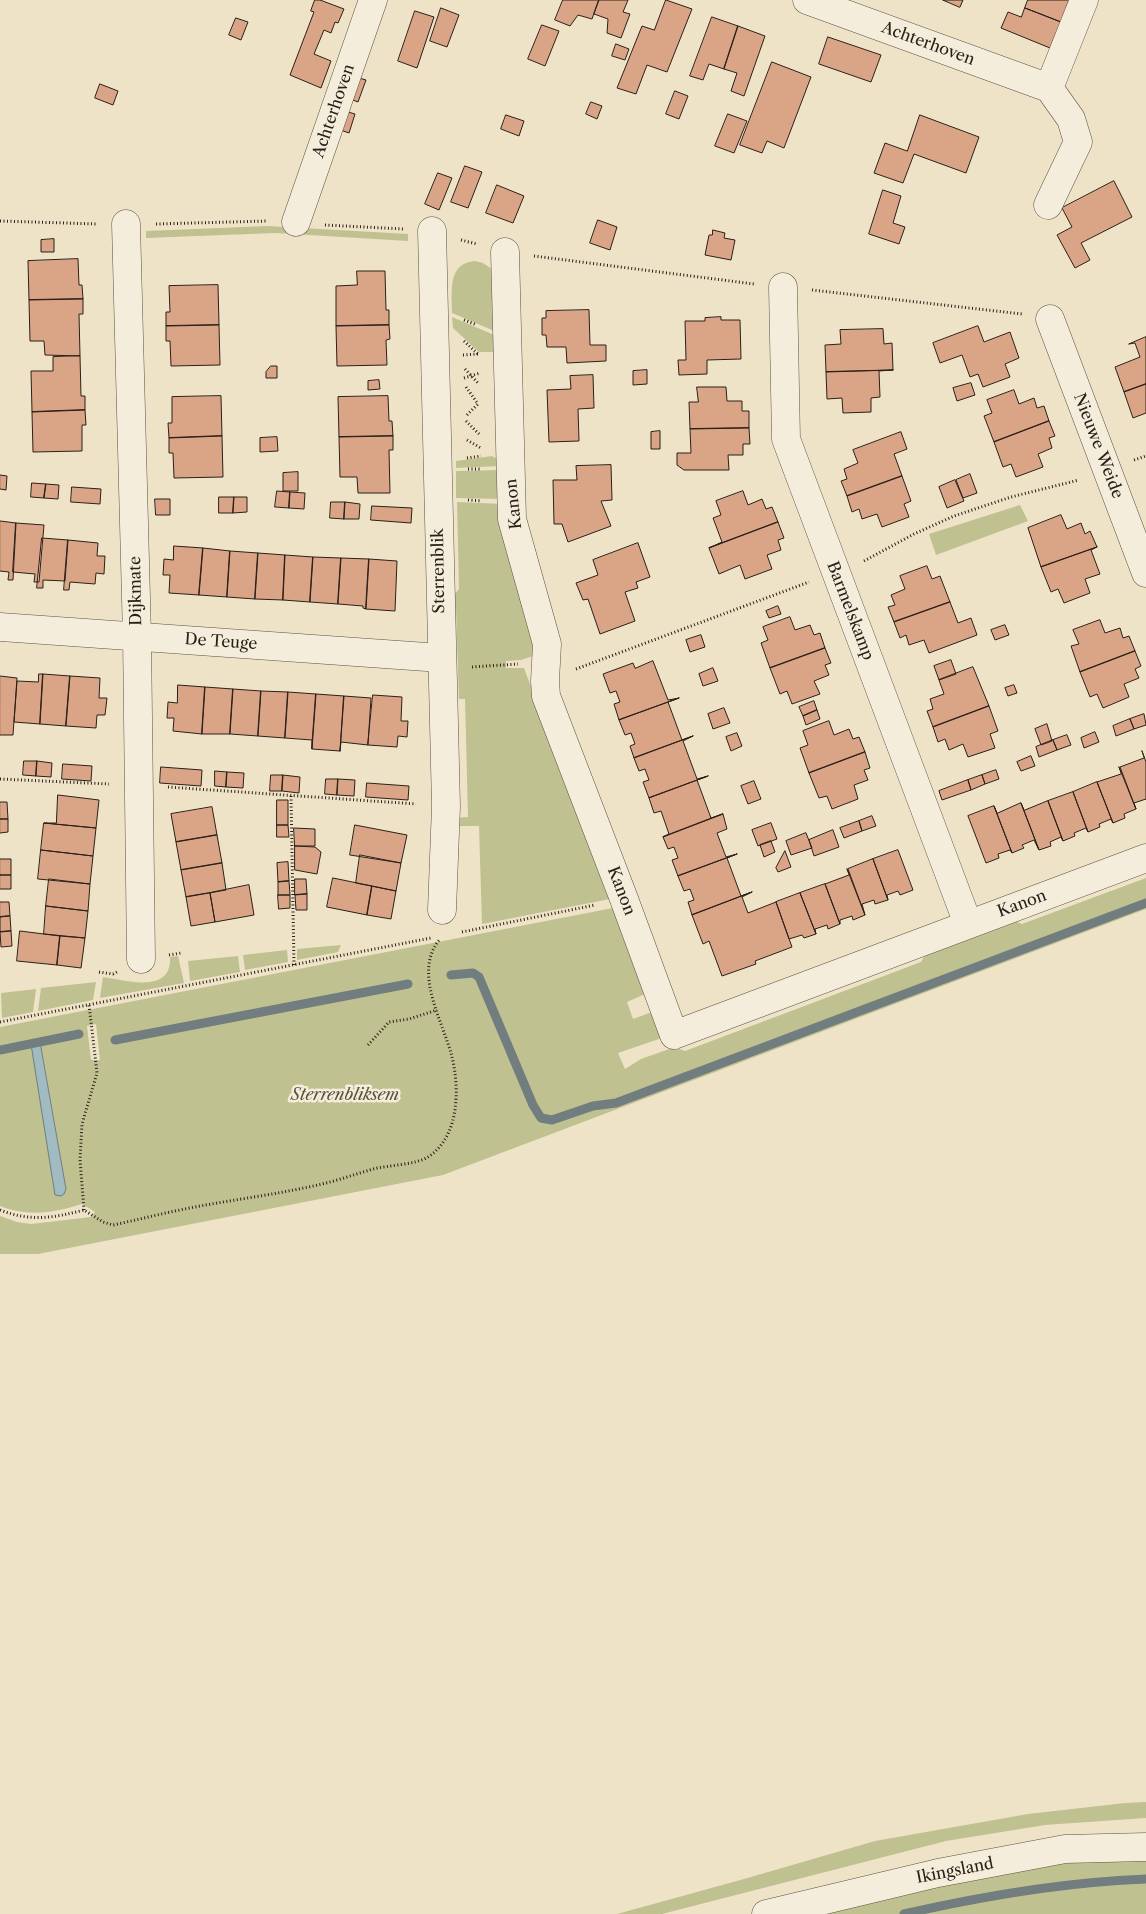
<!DOCTYPE html>
<style>
body{margin:0}
canvas{display:block;background:#efe3c7}
</style>
<canvas width="1146" height="1914"></canvas>
<script>
const g = document.querySelector('canvas').getContext('2d');
g.lineJoin = 'round';
function paint(path, color) {
  g.fillStyle = color;
  g.fill(path, 'evenodd');
}
function strokePath(path, color, width, dash) {
  g.strokeStyle = color;
  g.lineWidth = width;
  g.lineCap = dash ? 'butt' : 'round';
  g.setLineDash(dash || []);
  g.stroke(path);
}
function drawText(font, color, halo, rows, align = 'center') {
  g.font = font + ' "Libre Caslon Text",serif';
  g.lineWidth = 5;
  g.setLineDash([]);
  g.textBaseline = 'middle';
  g.strokeStyle = halo;
  g.fillStyle = color;
  for (const [text, x, y, turn = 0] of rows) {
    g.save();
    g.translate(x, y);
    g.rotate((+turn || 0) * Math.PI / 180);
    g.textAlign = isNaN(turn) ? turn : align;
    if (halo) g.strokeText(text, 0, 0);
    g.fillText(text, 0, 0);
    g.restore();
  }
}
paint(new Path2D(`
 M267,226L408,234V241L276,233L146,238V231Z
 M475,261L483,263L492,269L499,333L452,313C452,292 447,263 475,261Z
 M452,317L499,337L500,352H479L453,328Z
 M492,456L502,462V466L456,468V461Z
 M502,470L503,499L456,498V471Z
 M457,502L503,504L536,639L533,656L521,660L506,661V668H524L610,899L482,924L479,826H456V818L468,817L465,699H459L456,609H452L451,598L459,589Z
 M1020,505L1028,521L936,555L929,534Z
 M1146,878V909L443,1175L38,1254H0V1216L17,1222L31,1224L91,1217L95,1212L82,1204C54,1213 28,1217 0,1206V1027L613,908L645,994L627,1002L633,1019L652,1012L662,1038L618,1053L625,1069L641,1059L675,1047L685,1051L921,962L928,950L1011,919L1022,924ZM96,1024L100,1060H91L87,1026ZM40,1042L66,1189L31,1044Z
 M341,945L338,952L297,960V949Z
 M287,950L288,962L245,970L243,955Z
 M178,956L184,983L100,998L103,977C125,980 172,995 170,957Z
 M238,956L240,972L190,981L188,961Z
 M96,982L93,1000L38,1011L41,988Z
 M36,989L33,1012L2,1018L1,993Z
 M1146,1802V1818L1045,1825L946,1841L662,1914H617L744,1879L875,1841L1028,1814L1125,1803Z
 M1146,1856V1914H813L889,1894L1082,1860Z`), '#c0c191');
const water = new Path2D(`
 M40,1042L66,1189L64,1194L61,1196L55,1195L31,1044Z`);
paint(water, '#a0bbc1');
strokePath(water, '#717d7e', 1);
strokePath(new Path2D(`
 M451,975L473,973L479,977L533,1105L541,1118L552,1120L593,1106L616,1103L1146,903
 M115,1040L408,984
 M0,1050L79,1034
 M904,1914C983,1896 1065,1882 1146,1879`), '#717d7e', 9);
const building = new Path2D(`
 M315,0H320L344,9L338,23L335,22L331,33L324,30L314,54L331,61L321,88L290,75L314,12L311,11Z
 M563,0H599L592,19L578,15L570,26L555,20Z
 M599,0H628L623,12L630,14L621,38L607,33L608,19L594,14Z
 M666,0L692,9L667,72L647,65L636,94L617,88L642,26L654,30Z
 M943,0H963L960,7Z
 M1028,0H1069L1061,22L1025,8Z
 M441,8L459,15L447,47L430,41Z
 M1025,8L1061,22L1050,48L1001,28L1008,12L1021,17Z
 M415,11L434,17L417,68L398,61Z
 M712,17L738,26L724,69L709,64L703,80L690,76Z
 M236,18L248,22L241,40L229,35Z
 M542,25L559,31L545,66L528,59Z
 M738,26L765,36L744,96L731,91L737,73L724,69Z
 M828,37L881,55L871,82L819,64Z
 M616,44L629,49L625,60L612,56Z
 M772,62L811,77L784,148L767,141L762,153L740,145Z
 M352,76L366,80L358,102L345,97Z
 M100,84L118,91L113,105L95,98Z
 M675,91L688,96L679,119L666,114Z
 M591,102L602,106L597,119L586,114Z
 M341,110L355,114L349,133L335,128Z
 M728,114L747,121L734,153L715,146Z
 M506,115L524,121L519,136L501,129Z
 M920,115L979,137L966,173L914,154L903,183L874,173L885,143L907,151Z
 M465,166L482,172L468,208L451,202Z
 M438,173L452,178L439,210L425,204Z
 M1114,181L1132,217L1081,243L1090,260L1075,268L1057,235L1072,227L1062,208Z
 M497,185L524,196L513,223L486,213Z
 M883,190L901,196L893,223L905,227L899,244L869,234Z
 M598,220L617,227L610,250L590,243Z
 M713,230L725,233L724,238L735,240L731,260L705,255L709,235H712Z
 M54,239V252H41V240Z
 M78,259L79,285H82L83,299L29,300L28,261Z
 M357,271H385L386,310H389V325L336,326V286L357,285Z
 M218,285L219,325L166,326V312H170L169,286Z
 M83,299V314H79L80,356L45,355L44,341H30L29,300Z
 M589,310L590,345H606V361L567,363L566,347H547L546,335H542V318H546V311Z
 M721,317V320H740L741,359L707,360V374L679,375L678,360H686L685,321H705V318Z
 M219,325L220,365L171,366L170,341H166V326Z
 M389,325L390,339L386,340L387,365L337,366L336,326Z
 M978,326L984,342L1010,332L1019,358L1005,364L1010,377L983,387L978,374L970,377L962,355L940,363L933,343Z
 M883,329L884,344L892,343L893,370L826,372L825,345L841,344L840,330Z
 M1146,337V384L1124,392L1115,367L1140,357L1135,343L1129,344Z
 M80,356L81,396H85V410L32,412L31,371H53V357Z
 M271,366H277V378H266V372Z
 M647,370V384L633,385V371Z
 M893,370L879,371L880,397L871,398V412L843,413L842,398L827,399L826,372Z
 M593,375L594,408L578,409L579,441L549,442L547,390L571,389L570,376Z
 M379,380L380,389L368,390V381Z
 M971,383L975,395L957,401L953,388Z
 M1146,384V413L1133,418L1124,392Z
 M697,387H726L727,401H742V411H749V428L690,429L689,402H698Z
 M1014,390L1019,404L1034,398L1037,408L1044,406L1049,421L994,442L984,416L992,413L987,400Z
 M221,396L222,436L169,438L168,423H172V397Z
 M388,396L389,421H392L393,436L339,437L338,397Z
 M85,410L86,425H82V451L33,452L32,412Z
 M1049,421L1055,436L1049,438L1052,448L1038,454L1043,467L1016,477L1011,464L1003,467L994,442Z
 M749,428L750,444H743V455H728L729,470H684L677,465V453H691L690,429Z
 M660,431V449H651V432Z
 M901,432L907,449L894,454L902,476L847,496L841,481L847,479L844,469L858,463L853,450Z
 M222,436L223,477L174,478L173,453H169V438Z
 M393,436V450H389L390,493H358L357,477H340L339,437Z
 M277,437L278,451L260,452V438Z
 M611,465L612,500L601,501L611,526L568,542L562,524H554L553,480H577L576,466Z
 M298,472V491H283V473Z
 M970,474L977,493L963,498L956,480Z
 M0,475L7,476L6,490L0,489Z
 M902,476L911,501L904,504L909,517L882,527L877,514L862,519L859,509L852,512L847,496Z
 M955,480L964,501L947,508L939,487Z
 M32,483L46,484L44,498L31,497Z
 M46,484L59,485L58,499L44,498Z
 M72,487L101,489L100,504L71,502Z
 M277,491L290,492L289,508L275,507Z
 M743,491L748,505L762,499L766,509L772,507L778,522L709,548L722,542L713,518L721,515L716,501Z
 M290,492L305,493L304,509L289,508Z
 M219,497H234L233,513H219Z
 M234,497H247V512L233,513Z
 M155,499H170V515H156Z
 M331,502H345L344,519L330,518Z
 M345,502L360,504L359,519H344Z
 M372,506L412,508L411,523L371,520Z
 M1061,515L1067,529L1081,523L1085,534L1090,531L1097,547L1041,567L1028,528Z
 M0,521L16,523L13,580H8L9,572L0,571Z
 M778,522L784,538L778,540L781,550L767,555L772,569L745,579L740,565L719,574L709,548Z
 M16,523L44,525L39,582H34L35,574L13,572Z
 M42,538L68,540L65,581L43,580V588H37Z
 M68,540L98,543L97,556H105L104,574L96,573L95,584L70,582L69,590H64Z
 M638,543L650,577L636,582L638,588L625,592L635,621L600,634L588,599L583,600L576,583L598,575L593,560Z
 M174,546L203,548L199,595L169,593L170,575H163L164,559L173,560Z
 M1097,547L1091,550L1100,574L1085,579L1090,593L1064,603L1058,589L1051,592L1041,567Z
 M203,548L230,551L227,597L199,595Z
 M230,551L258,553L255,599L227,597Z
 M258,553L285,555L283,600L255,599Z
 M285,555L313,557L310,602L283,600Z
 M313,557L341,558L338,604L310,602Z
 M341,558L369,559L366,609L363,608V606L338,604Z
 M369,559L397,561L395,611L366,609Z
 M927,566L932,579L940,576L950,602L894,622L888,607L895,605L891,595L905,589L900,576Z
 M950,602L958,623L971,618L977,635L929,653L924,640L909,645L906,635L900,638L894,622Z
 M778,606L781,614L769,618L766,611Z
 M790,617L795,630L810,625L814,635L820,633L825,648L770,668L761,643L768,640L763,627Z
 M1100,620L1105,633L1120,628L1123,638L1129,636L1135,651L1080,672L1071,646L1079,644L1073,630Z
 M1005,625L1009,635L995,640L991,630Z
 M701,635L705,647L690,652L686,640Z
 M825,648L831,663L825,665L829,675L814,681L820,694L792,704L787,691L780,694L770,668Z
 M1135,651L1141,666L1135,669L1139,678L1124,684L1129,697L1103,708L1097,694L1090,697L1080,672Z
 M951,660L956,674L939,680L934,666Z
 M653,661L668,700L679,698L619,720L614,704L620,702L616,691L610,693L603,674L633,663L635,668Z
 M973,667L989,706L933,727L927,711L933,709L930,699L944,694L939,680Z
 M713,668L718,681L703,686L699,674Z
 M39,674H43L40,724L14,722L17,681L38,682Z
 M43,674L70,676L66,726L40,724Z
 M0,676L17,678L13,735H0Z
 M70,676L100,678L99,698H107L105,715H97L96,728L66,726Z
 M178,685L205,687L202,734L173,731L174,718H167L168,702L177,703Z
 M1014,685L1017,693L1008,696L1005,688Z
 M205,687L233,689L230,734H202Z
 M233,689L261,691L258,736L230,734Z
 M261,691L288,692L285,738L258,736Z
 M288,692L316,694L312,749V740L285,738Z
 M316,694L344,696L340,751L312,749Z
 M373,695L402,697L401,721H408L407,737L398,736L397,747L368,745Z
 M344,696L371,698L368,745L341,742L340,751Z
 M679,698L668,702L682,740L693,736L634,758L630,746L635,744L631,733L625,735L619,720Z
 M814,701L817,710L803,716L799,707Z
 M989,706L998,731L990,734L995,748L968,757L963,744L949,750L945,739L938,742L933,727Z
 M724,708L730,723L713,729L708,714Z
 M817,710L820,719L806,725L803,716Z
 M1144,714L1146,725L1134,729L1130,719Z
 M1130,719L1134,729L1116,736L1113,726Z
 M829,721L834,735L849,729L853,739L859,737L865,752L809,773L800,748L808,745L803,731Z
 M1047,724L1052,741L1041,745L1035,729Z
 M1095,732L1099,742L1084,748L1081,738Z
 M737,733L742,746L731,751L726,737Z
 M1067,735L1071,745L1057,750L1053,740Z
 M693,736L683,741L697,779L708,776L649,798L643,782L649,780L645,769L639,771L634,758Z
 M1053,740L1057,750L1039,757L1036,747Z
 M1142,751L1146,762V799L1134,803L1136,809L1120,767L1144,758Z
 M865,752L870,768L864,770L868,780L854,785L858,799L832,809L827,796L819,798L809,773Z
 M1031,756L1035,766L1021,771L1017,762Z
 M24,761H37L36,776L23,775Z
 M37,761L52,763L51,777L36,776Z
 M63,764L92,766L91,781L62,779Z
 M161,767L202,770L201,786L160,783Z
 M1119,767L1136,809L1124,814L1125,818L1113,823L1097,782L1121,774Z
 M996,770L999,779L985,784L982,775Z
 M215,771L227,772L226,787L215,786Z
 M227,772L244,773L243,788L226,787Z
 M271,775H283L282,791H270Z
 M283,775L300,777L299,793L282,791Z
 M982,775L985,784L971,790L968,780Z
 M708,776L697,780L711,818L723,814L663,837L669,834L661,811L654,813L649,798Z
 M326,779H338L337,795L325,794Z
 M338,779L355,780L354,796L337,795Z
 M968,780L971,790L942,800L939,791Z
 M754,781L761,799L748,804L741,786Z
 M1097,782L1113,823L1111,819L1099,824L1100,827L1088,832L1073,792Z
 M367,783L409,786L408,800L366,797Z
 M1073,792L1088,832L1086,828L1074,833L1075,836L1063,841L1048,801Z
 M58,795L99,800L96,828L44,823H56Z
 M277,800H288V825H277Z
 M1048,801L1063,841L1061,837L1050,842L1051,846L1039,850L1021,803L1024,810Z
 M0,802H7L8,819H0Z
 M1021,803L1039,850L1034,840L1022,845L1024,848L1012,853L994,806L997,813Z
 M994,806L1012,853L1010,850L998,854L999,858L986,863L968,816Z
 M212,807L217,835L176,842L171,814Z
 M723,814L727,829L717,833L726,857L737,854L678,876L672,860L678,858L674,847L668,849L663,837Z
 M872,816L876,826L862,831L859,821Z
 M0,819H8V832L0,833Z
 M859,821L862,831L844,838L840,828Z
 M44,823L96,828L93,856L41,850Z
 M771,823L777,839L758,846L752,830Z
 M277,825H288L289,837H277Z
 M355,825L407,835L401,863L350,855Z
 M294,828L315,829V846H295Z
 M833,830L839,847L814,856L809,840Z
 M806,833L812,848L791,855L786,841Z
 M217,835L222,863L181,870L176,842Z
 M771,841L775,852L764,857L760,845Z
 M295,846L315,847L321,852L317,874L295,870Z
 M41,850L93,856L90,884L38,879Z
 M898,850L913,890L900,895L898,891L887,895L888,900L873,859Z
 M785,851L791,867L778,872L776,868Z
 M737,854L727,858L741,896L752,892L692,915L688,902L694,900L690,889L684,891L678,876Z
 M360,855L401,863L396,891L356,883Z
 M0,859H11V875H0Z
 M873,859L888,900L875,904L874,900L862,904L865,915L848,869Z
 M288,862L289,881L278,882L277,863Z
 M222,863L226,890L186,897L181,870Z
 M847,869L865,915L853,920L852,916L840,920V924L825,884L849,875Z
 M0,875H11V889H0Z
 M333,878L372,886L367,915L327,907Z
 M49,879L90,884L88,911L46,906Z
 M295,879H306L307,894L295,895Z
 M289,881L290,895H278V882Z
 M825,884L840,924L828,929L827,925L815,929L816,934L800,893Z
 M249,885L254,915L215,922L210,893Z
 M372,886L396,891L391,919L367,915Z
 M752,892L742,897L748,913L776,902L792,947L755,961L756,964L722,976L709,941L703,944L692,915Z
 M210,893L215,922L191,926L186,897Z
 M800,893L816,934L804,938L802,935L789,939L776,902Z
 M307,894V910H296L295,895Z
 M278,895H290V908L279,909Z
 M0,902H9L10,916L0,917Z
 M46,906L88,911L85,938L44,934Z
 M10,916L11,931L0,932V917Z
 M11,931L12,946L1,947L0,932Z
 M20,931L60,936L57,965L17,961Z
 M60,936L85,938L81,968L57,965Z`);
paint(building, '#daa486');
strokePath(building, '#2b2019', 1);
const minor = new Path2D(`
 M807,0L1049,88L1084,0
 M1048,205L1078,142L1071,119L1049,88
 M296,222L373,0
 M126,224L137,636L141,959
 M432,231L446,806L442,910
 M505,252L512,519L547,644L545,681L546,696L624,899L674,1035L1146,858
 M783,287L786,439L968,924
 M1050,319L1146,573
 M0,627L441,658
 M766,1914L938,1873L1065,1849L1146,1847`);
strokePath(minor, '#5c5144', 29);
strokePath(new Path2D(`
 M0,221L97,224
 M156,224L267,221
 M325,225L404,229
 M461,240L477,244
 M534,256L754,284
 M812,290L1022,314
 M464,320L477,325
 M464,341L478,354
 M463,355L479,354
 M465,369L478,383
 M464,378L480,373
 M466,387L478,404
 M467,415L478,404
 M466,421L479,434
 M467,440L481,448
 M467,458L481,456
 M1134,460L1146,456
 M468,469H482
 M468,500L482,501
 M864,561L914,534L954,516L1011,497L1079,480
 M472,667L518,664
 M576,669L809,582
 M0,779L109,784
 M168,787L416,804
 M291,796L294,965
 M462,932L595,905
 M169,955L181,953
 M99,972L113,974L117,972
 M0,1022L431,938
 M368,1045L389,1022L409,1019L437,1010
 M0,1210C31,1222 53,1218 84,1210L103,1222L113,1225C141,1219 168,1212 195,1207C237,1199 280,1194 322,1184C339,1180 356,1174 373,1169C389,1165 415,1165 428,1157C459,1137 460,1090 452,1057C443,1021 412,972 440,939
 M84,1210L80,1160L82,1124L97,1073L89,1005`), '#2b2019', 3, [1, 2.5]);
strokePath(minor, '#f5eddb', 28);
drawText('16px', '#2b2019', '#f5eddb', [
 ["Achterhoven",928,44,20],
 ["Achterhoven",334,111,-71],
 ["Nieuwe Weide",1098,446,69],
 ["Kanon",514,504,-96],
 ["Sterrenblik",439,571,-91],
 ["Dijkmate",136,591,-91],
 ["Barmelskamp",850,611,69],
 ["De Teuge",221,642,4],
 ["Kanon",621,891,69],
 ["Kanon",1022,904,-20],
 ["Ikingsland",955,1871,-11]
]);
drawText('italic 16px', '#58503d', '#f5eddb', [
 ["Sterrenbliksem",345,1095]
]);
</script>
